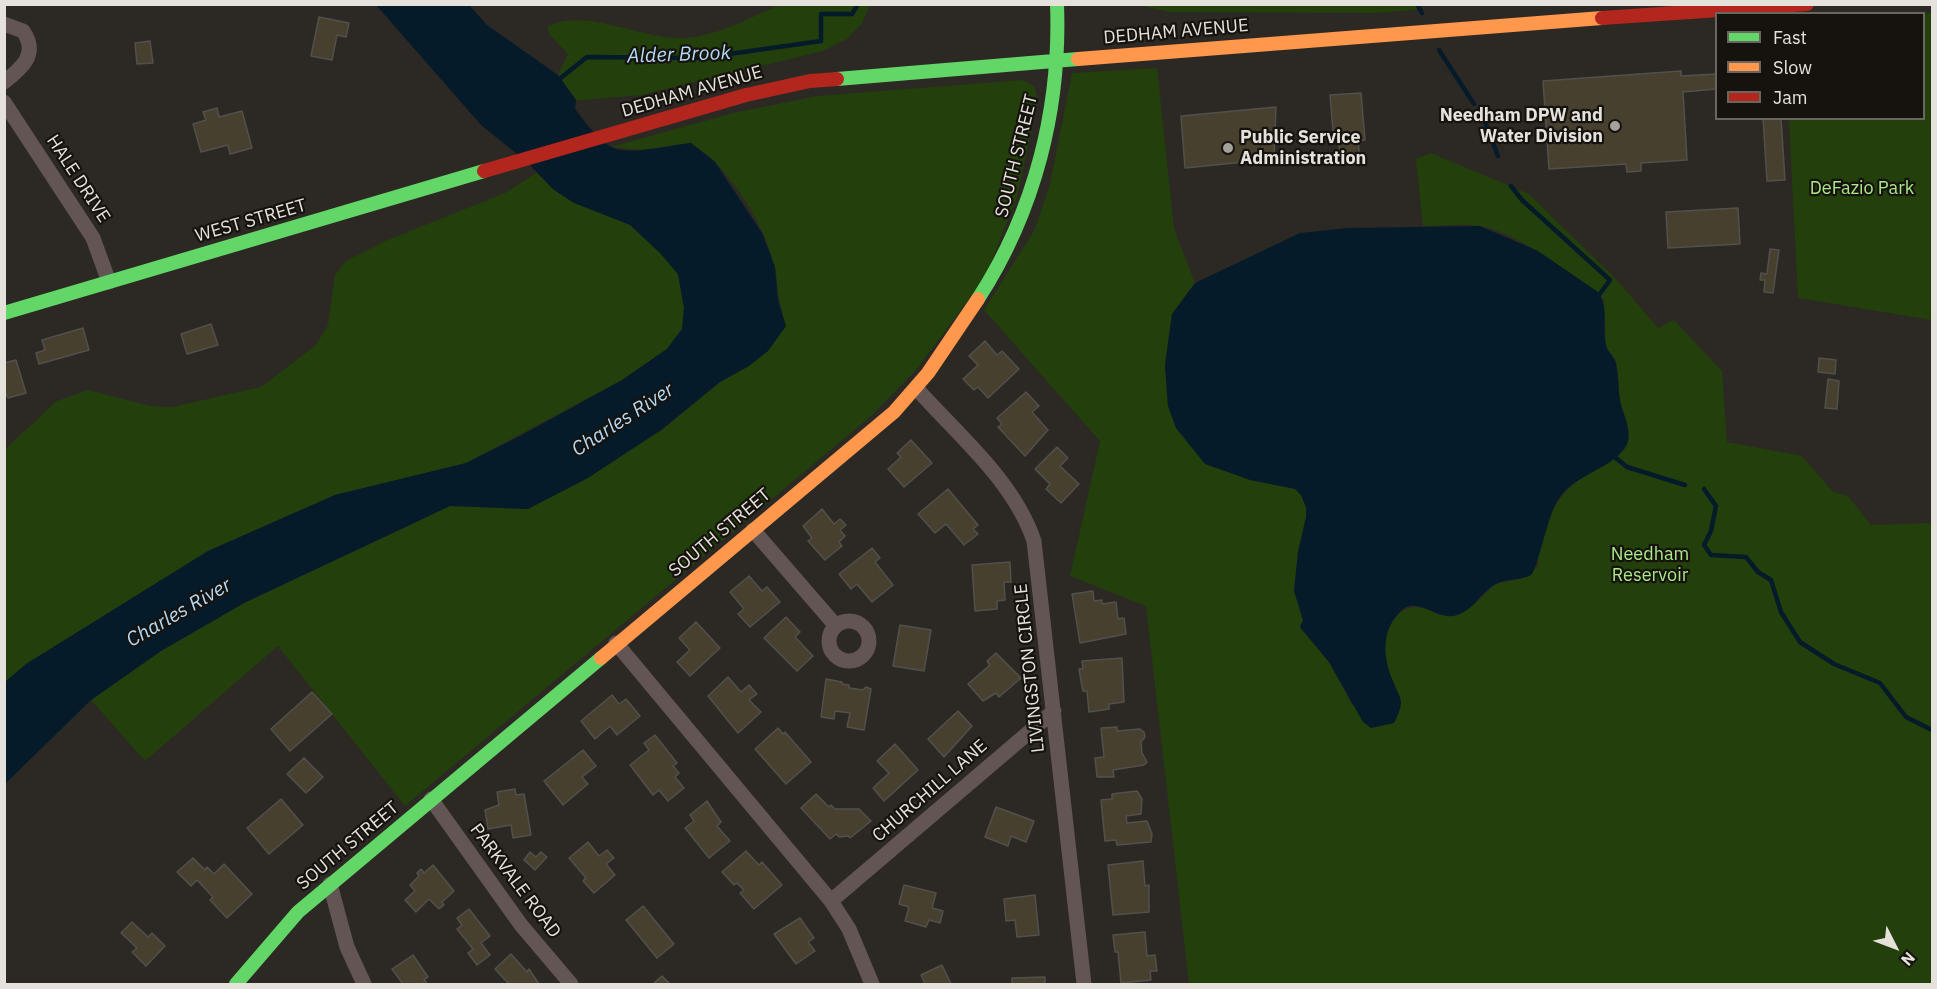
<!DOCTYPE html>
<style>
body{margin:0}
#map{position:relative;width:1937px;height:989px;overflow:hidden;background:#2c2924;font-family:"IBM Plex Sans",sans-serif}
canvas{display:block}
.frame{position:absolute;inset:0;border:6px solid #e5e1db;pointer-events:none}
.legend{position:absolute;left:1715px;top:12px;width:210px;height:108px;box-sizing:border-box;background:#16130f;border:2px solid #696561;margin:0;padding:8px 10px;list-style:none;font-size:18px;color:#e5e1db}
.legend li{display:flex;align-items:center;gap:12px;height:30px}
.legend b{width:30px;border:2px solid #696561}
.north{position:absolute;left:1865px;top:917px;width:60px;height:60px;-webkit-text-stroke:4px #16130f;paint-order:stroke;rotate:132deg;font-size:16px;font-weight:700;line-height:24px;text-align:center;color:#e5e1db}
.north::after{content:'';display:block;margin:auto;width:21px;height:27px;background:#e5e1db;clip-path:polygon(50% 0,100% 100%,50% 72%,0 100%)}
</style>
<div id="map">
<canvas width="1937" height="989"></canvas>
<div class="frame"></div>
<ul class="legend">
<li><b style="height:8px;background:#63d668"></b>Fast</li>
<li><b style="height:8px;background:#ff974d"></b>Slow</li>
<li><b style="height:8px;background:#b3261e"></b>Jam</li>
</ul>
<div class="north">N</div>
</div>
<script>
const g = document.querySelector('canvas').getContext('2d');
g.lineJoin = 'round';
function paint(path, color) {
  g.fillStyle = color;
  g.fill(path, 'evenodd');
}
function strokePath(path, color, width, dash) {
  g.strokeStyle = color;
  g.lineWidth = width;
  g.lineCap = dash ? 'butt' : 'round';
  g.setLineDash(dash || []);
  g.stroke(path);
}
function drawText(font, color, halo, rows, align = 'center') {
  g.font = font + ' "IBM Plex Sans",sans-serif';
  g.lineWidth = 4.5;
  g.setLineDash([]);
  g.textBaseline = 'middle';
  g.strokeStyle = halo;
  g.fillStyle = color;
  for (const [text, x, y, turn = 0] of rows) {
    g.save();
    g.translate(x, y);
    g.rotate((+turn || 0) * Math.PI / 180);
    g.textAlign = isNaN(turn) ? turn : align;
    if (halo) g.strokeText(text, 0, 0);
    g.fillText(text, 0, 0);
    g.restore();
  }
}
paint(new Path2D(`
 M781,4L870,5L862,23L847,39L823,51L641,95L583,100H576L558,75L568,54L550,35L547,27C585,6 642,40 684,38C716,37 751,17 781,4Z
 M1138,5H1425L1414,10L1374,13L1170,12Z
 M1920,13H1932V320L1798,298L1789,119L1924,118V14Z
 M1157,68L1174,229L1195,283L1172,314L1165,365L1168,406L1250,480L1279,484L1295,489L1301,495L1306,507V517L1298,552L1294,590L1303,621L1300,628L1329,662L1352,705L1401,701C1396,689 1387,674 1385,661C1381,625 1402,592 1439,615L1475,604L1495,584L1523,578L1538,566C1537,553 1541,542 1545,529C1558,488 1584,475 1619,455L1627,422L1620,402L1616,361L1606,347L1604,300L1598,292C1564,271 1519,233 1480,226C1462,223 1441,226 1423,226L1416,159L1431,153L1529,194L1619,282L1658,328L1674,320L1722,371L1727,442L1802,456L1833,492L1848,496L1871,525L1932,523V984H1189L1146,606L1070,576L1100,441L984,310L1035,229L1050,184L1072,73Z
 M1023,80L1034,86L1038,99L1017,197L985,278L916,370L871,416L405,806L278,646L145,761L91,700L161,651L244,603L450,506L528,509L661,431L720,382L749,366L783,313C777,297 778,283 775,268C767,231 741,190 716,163C709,155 699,149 690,143L640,150L611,147L733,113L817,96Z
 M536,173L554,190L630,225L660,253L678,274L684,308L682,329L667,349L622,380L466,463L335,495L208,551L26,664L5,682V449L57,401L88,390L151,406L172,407L261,387L316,345L328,325L335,275L346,261L385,241L505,193Z`), '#223f0c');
paint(new Path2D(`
 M376,5H469L487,25L558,75L576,100L575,109C585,122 597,139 611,147C629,156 671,145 691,143L715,162L762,233L775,267L778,300L786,326L768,351L749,366L720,382L661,430L588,478L528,509L450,506L244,603L161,651L91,700L5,784V682L26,664L208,551L335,495L466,463L520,436L622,380L667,349L682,329L684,308L678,274L660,253L630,225L574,203L554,190L528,163L481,125Z
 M1480,226L1538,251L1598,292C1609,307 1602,327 1606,345C1607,352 1615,357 1616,364C1619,376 1618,388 1620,400C1622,414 1635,434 1625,448C1608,471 1574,474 1558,500C1548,514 1537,571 1531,575C1521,581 1506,578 1496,584C1480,592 1473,613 1453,616C1435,619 1415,594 1399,613C1381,632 1383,658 1393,681C1395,687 1400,695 1401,702C1401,709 1397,717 1394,723L1371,728L1363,722L1329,662L1300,627L1303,620L1294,591L1298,552L1306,517V507L1301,495L1295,489L1250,480L1205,464L1176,428L1168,406L1165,365L1172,314L1195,283L1300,233L1348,228Z`), '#051b2a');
strokePath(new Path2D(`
 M1417,4L1422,13
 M1439,50L1474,104
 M557,81L587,57L701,58L821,41V14H852L858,4
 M1485,122L1498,156
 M1511,186L1522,200L1610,280L1596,299
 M1611,454L1627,467L1685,485
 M1704,489L1716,506L1711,531L1704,545L1711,555L1746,557L1758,572L1771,580L1781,612L1800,642L1834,664L1880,683L1906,717L1932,730`), '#051b2a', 4.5);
const building = new Path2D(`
 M319,17L349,23L346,37L337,35L332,60L311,56Z
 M150,41L153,63L137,64L135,43Z
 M1681,71V76L1716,74V89L1683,92L1687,160L1641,163V171L1627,172L1626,164L1549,169L1543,81Z
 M1361,93L1365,140L1358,141L1360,158L1340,159L1339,143H1334L1330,95Z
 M1276,107L1274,159L1185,168L1181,116Z
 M217,108L219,117L242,111L252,148L230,154L228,145L201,152L193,124L206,120L203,112Z
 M1763,118H1781L1785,180L1767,181Z
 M1738,208L1740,244L1668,248L1666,212Z
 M1770,249L1779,250L1773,293L1764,292L1765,280H1760L1761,273L1767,274Z
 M211,324L218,345L187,354L181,334Z
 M83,328L89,350L39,364L36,353L45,350L42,340Z
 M985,341L997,355L1002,351L1019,369L988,398L978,387L974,390L963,379L978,365L969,356Z
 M1819,358L1836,360L1835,374L1818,372Z
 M16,360L26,393L8,398L4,390V363Z
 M1828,379L1839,381L1837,409L1825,408Z
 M1026,392L1039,406L1032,412L1048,430L1025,456L998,427L1002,424L997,418Z
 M911,440L932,463L904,487L888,469L901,457L897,453Z
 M1057,447L1068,458L1060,466L1079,484L1061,503L1046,489L1050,484L1035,469Z
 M948,489L978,525L973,529L978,534L964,545L946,524L935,533L918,514Z
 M822,509L834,524L840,519L846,525L840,530L845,536L839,542L842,546L825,560L808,541L812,538L803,526Z
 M872,548L880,558L875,562L893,585L872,602L857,584L851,589L839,574Z
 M1010,562L1011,582H1004L1005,600L997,601V609L975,611L972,565Z
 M749,576L762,591L767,587L780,602L750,627L738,614L744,609L730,592Z
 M1093,591L1094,601L1102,600V604L1116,602L1118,619L1124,618L1126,634L1080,643L1072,594Z
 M786,617L800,632L795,637L813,656L797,671L764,638Z
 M696,622L720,648L690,676L677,662L690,650L679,638Z
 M900,625L931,630L924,671L893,666Z
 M996,653L1021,678L999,697L996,693L983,701L968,684L990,665L987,661Z
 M1122,658L1124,702L1109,704V709L1089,712L1087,691H1083L1081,681L1079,669H1083L1082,661Z
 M728,677L741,692L749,685L757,694L749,700L761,712L738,733L708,696Z
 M826,679L842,682V684L849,685V688L863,690L866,687L871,689L864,730L847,727L850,713L835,711L834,719L821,717Z
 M312,692L332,714L290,751L271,729Z
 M612,695L619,704L626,699L640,716L617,735L610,726L595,739L581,721Z
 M958,711L972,726L944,757L928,739Z
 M1117,727V731L1140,729L1144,732L1145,737L1141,742L1142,753L1147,762L1144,765L1113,770L1114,777H1097L1095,758L1104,757L1101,728Z
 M778,728L783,734L785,732L811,762L786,784L755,749Z
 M655,735L677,763L673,766L679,773L675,777L684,788L668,801L659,790L653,795L630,765L649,750L644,743Z
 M895,744L918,770L884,801L873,788L889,773L877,761Z
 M583,750L596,766L582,777L588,784L563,805L544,781Z
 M304,758L323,777L306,793L287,774Z
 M515,789L516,795L524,794L531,835L513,838L511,825L488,829L485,810L499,805L497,792Z
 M1137,791L1142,799L1141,814L1126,816L1127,823L1147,821L1152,834L1151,842L1117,845L1116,840L1105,841L1101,800L1112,799V794Z
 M816,794L829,807L831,805L835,809H859L871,821L850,838L848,836L839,837L836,834L830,839L801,808Z
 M281,799L303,825L269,854L247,828Z
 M707,801L721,822L717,826L730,841L709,858L685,828L694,821L690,815Z
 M996,807L1034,821L1026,842L1011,836L1008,846L985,837Z
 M588,842L599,856L607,850L614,858L606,864L615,875L594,893L583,881L586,878L569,858Z
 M746,851L759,865L762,862L782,885L754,909L740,893L744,890L737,883L734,885L722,872Z
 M530,852L536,857L541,852L547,857L535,870L524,860Z
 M193,858L205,870L207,867L214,874L224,864L252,894L227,918L210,900L213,897L197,880L191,886L177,872Z
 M1143,861L1145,886L1149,885V912L1113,915L1108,865Z
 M433,865L454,891L442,902L444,905L439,909L429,899L416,912L405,900L415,891L410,885L419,876L417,873L421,869L424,873Z
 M904,885L936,893L932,908L943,911L940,923L929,920L926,927L905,921L909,907L899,904Z
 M1035,895L1039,935L1017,937L1015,920L1006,921L1004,899Z
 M643,906L674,944L657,958L626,920Z
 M469,909L490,936L481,943L490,955L477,965L468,953L473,949L457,929L462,925L457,918Z
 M800,918L814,938L808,942L815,951L796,964L774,934Z
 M132,922L148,937L152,933L165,946L146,966L132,952L137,948L121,933Z
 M1145,932L1147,956L1155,955L1157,971H1150L1151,980L1121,983L1118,952H1115L1113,935Z
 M511,954L527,972L529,969L539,984H509L495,969Z
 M413,955L428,977L424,979L427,984H403L392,969Z
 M942,965L951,984H925L921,975Z
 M662,976L670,984H653Z
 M1045,977V984H1012V978Z`);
paint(building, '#47402f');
strokePath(building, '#52504c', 1.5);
strokePath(new Path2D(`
 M4,24L23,31C39,54 22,68 4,82
 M4,102L93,238L109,282
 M917,389C958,435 1014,481 1034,541L1084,984
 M753,530L836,626
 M829 641a20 20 0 1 1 40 0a20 20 0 1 1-40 0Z
 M616,643L831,901L849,929L872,984
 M431,799L521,925L571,984
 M330,884L347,947L364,984
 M831,901L1054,711`), '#625554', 15);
strokePath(new Path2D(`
 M837,79L1078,59
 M978,299C1035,211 1061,108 1057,4
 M4,313L484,171
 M236,984L298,912L601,658`), '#63d668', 14);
strokePath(new Path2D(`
 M1078,59L1602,18
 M601,658L894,412L928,373L978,299`), '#ff974d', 14);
strokePath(new Path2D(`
 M1602,18L1807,4
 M484,171L746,95L810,81L837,79`), '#b3261e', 14);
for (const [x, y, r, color] of [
 [1615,126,6,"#a4a19b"],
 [1228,148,6,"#a4a19b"]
]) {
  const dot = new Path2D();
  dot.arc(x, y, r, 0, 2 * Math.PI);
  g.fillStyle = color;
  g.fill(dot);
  strokePath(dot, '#16130f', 2);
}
drawText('18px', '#e5e1db', '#16130f', [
 ["DEDHAM AVENUE",1176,32,-5],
 ["DEDHAM AVENUE",692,92,-16],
 ["SOUTH STREET",1017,156,-76],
 ["HALE DRIVE",78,179,57],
 ["WEST STREET",251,221,-16],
 ["SOUTH STREET",720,533,-40],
 ["LIVINGSTON CIRCLE",1030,668,-96],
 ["CHURCHILL LANE",930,791,-41],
 ["SOUTH STREET",348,846,-40],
 ["PARKVALE ROAD",515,881,53]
]);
drawText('bold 18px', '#e5e1db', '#16130f', [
 ["Needham DPW and",1603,116],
 ["Water Division",1603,137],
 ["Public Service",1240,138,"left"],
 ["Administration",1240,159,"left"]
], 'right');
drawText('18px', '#a8e885', '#16130f', [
 ["DeFazio Park",1862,189],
 ["Needham",1650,555],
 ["Reservoir",1650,576]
]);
drawText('italic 20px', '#b2d9f6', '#16130f', [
 ["Alder Brook",679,55,-2],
 ["Charles River",623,420,-33],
 ["Charles River",179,613,-30]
]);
</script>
